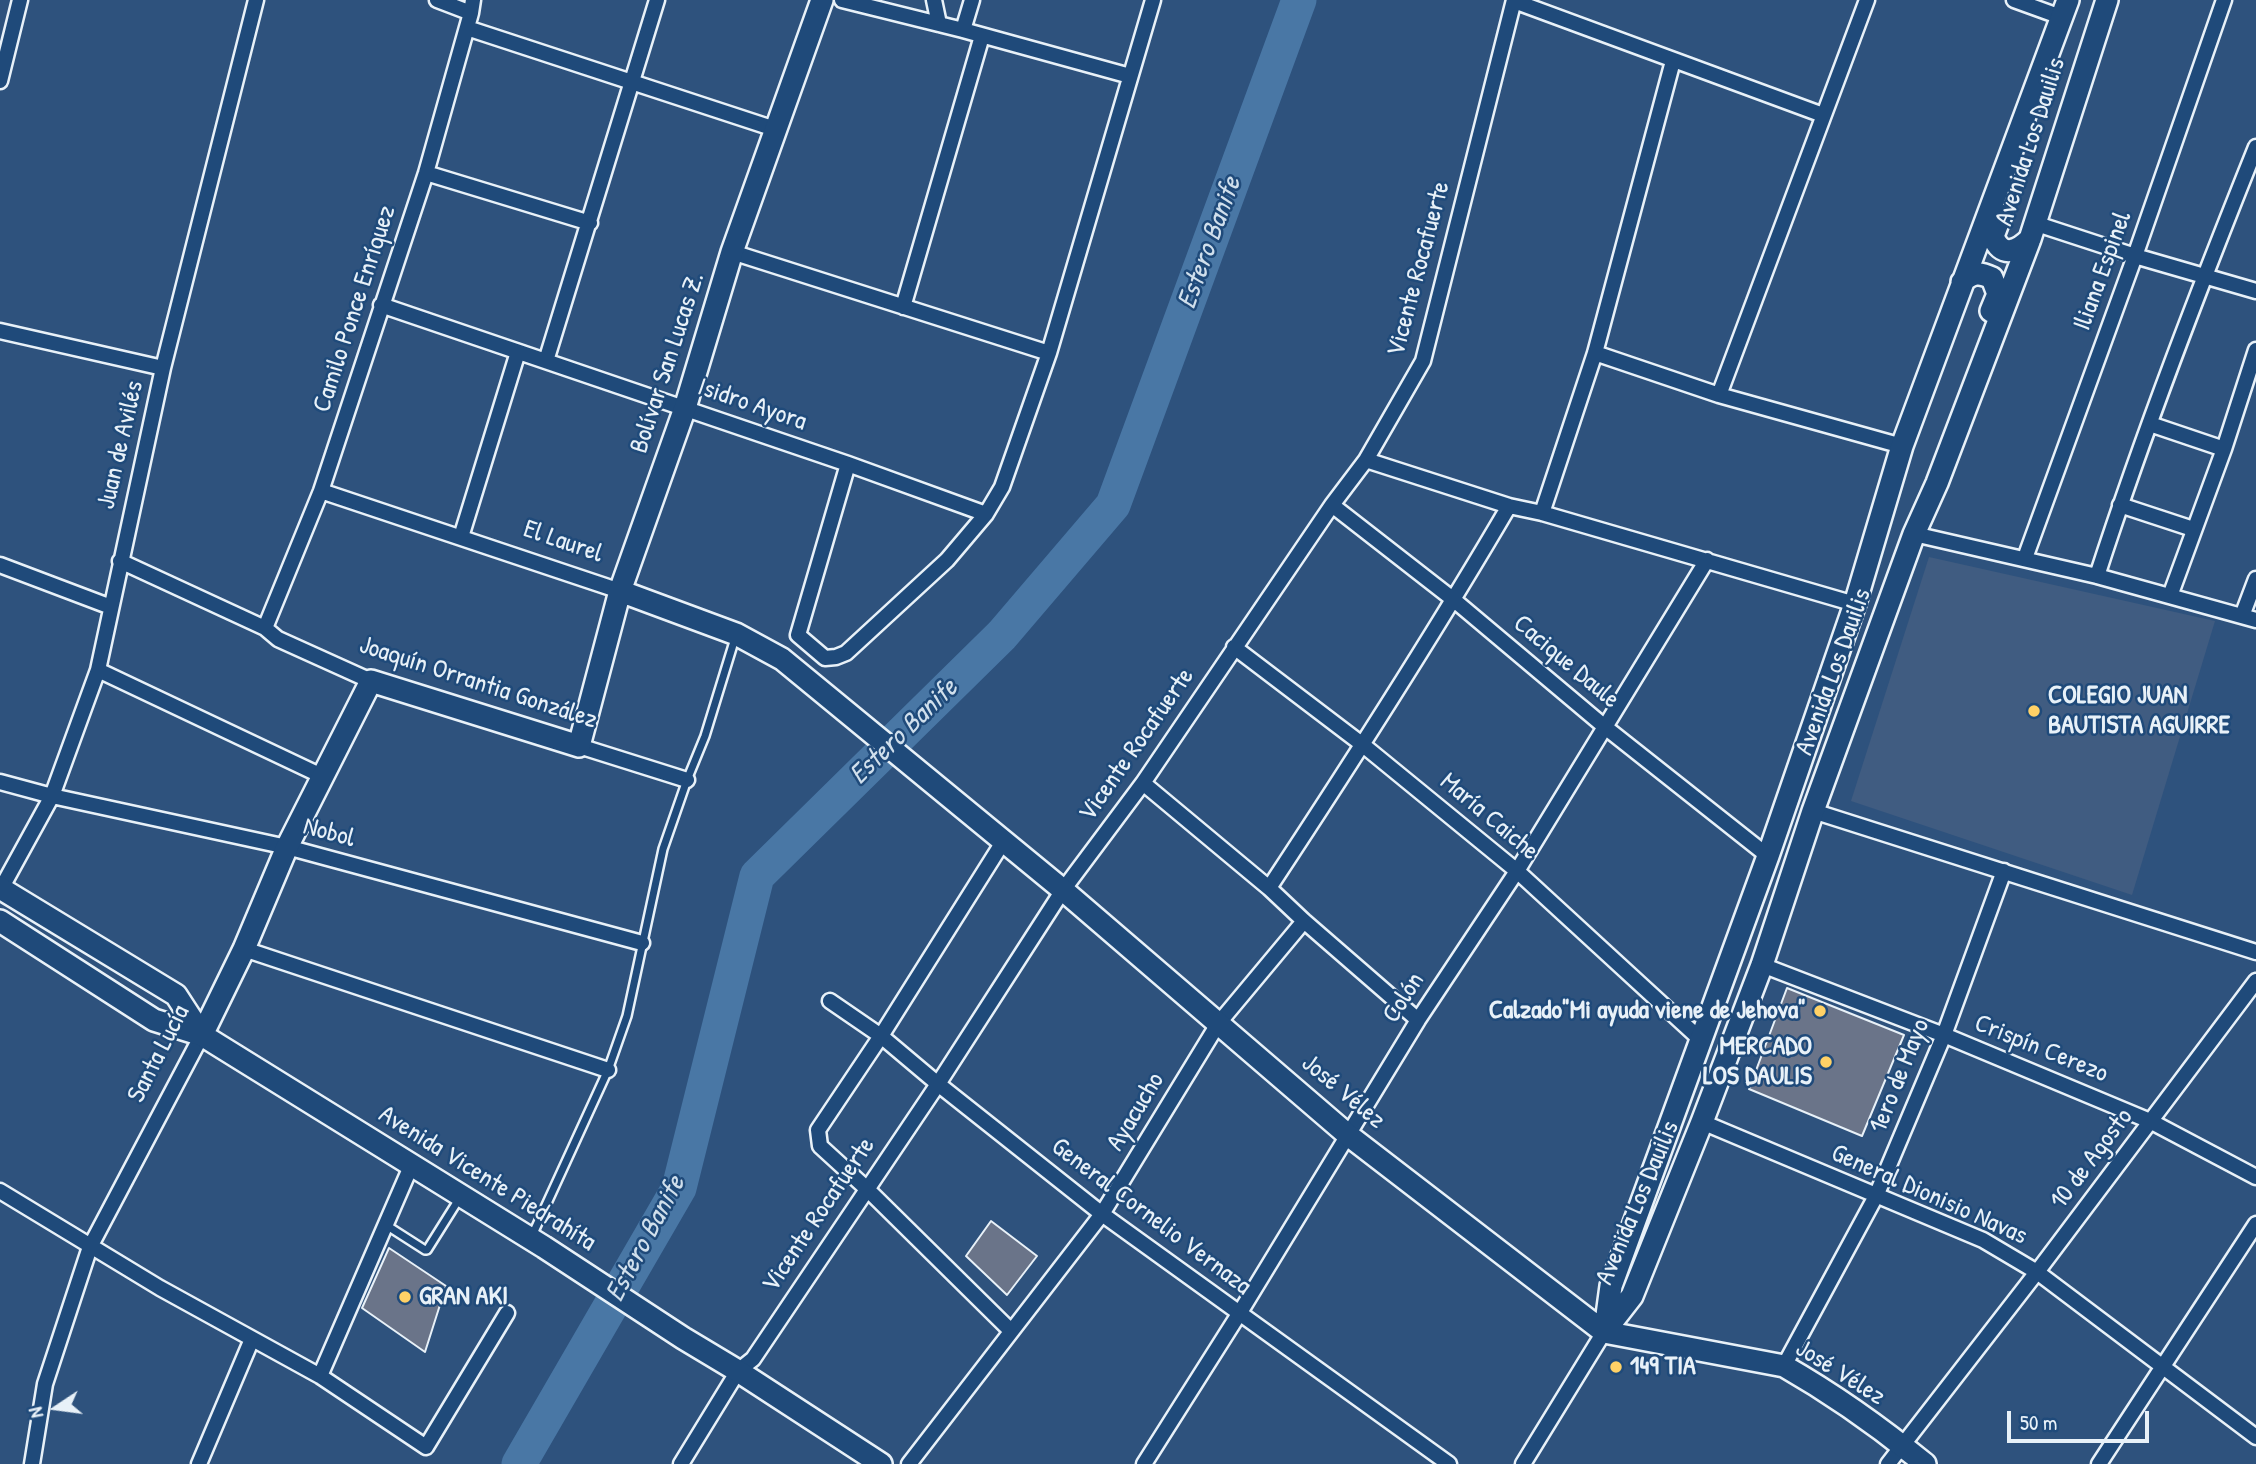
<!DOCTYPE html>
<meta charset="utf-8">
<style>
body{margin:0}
#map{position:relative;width:2256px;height:1464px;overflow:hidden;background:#2e527d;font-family:"Patrick Hand",sans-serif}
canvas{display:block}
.north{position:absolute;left:21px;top:1373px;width:70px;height:70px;-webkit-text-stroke:5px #1f4a7a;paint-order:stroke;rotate:257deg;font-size:19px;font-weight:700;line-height:28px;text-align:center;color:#e8f1f8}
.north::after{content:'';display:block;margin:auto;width:24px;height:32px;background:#e8f1f8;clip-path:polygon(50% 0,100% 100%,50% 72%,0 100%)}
.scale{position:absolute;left:2007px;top:1411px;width:142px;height:32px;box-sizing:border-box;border:4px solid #e8f1f8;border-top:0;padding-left:9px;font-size:21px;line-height:24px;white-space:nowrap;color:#e8f1f8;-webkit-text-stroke:5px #1f4a7a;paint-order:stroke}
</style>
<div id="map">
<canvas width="2256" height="1464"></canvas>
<div class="north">N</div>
<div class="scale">50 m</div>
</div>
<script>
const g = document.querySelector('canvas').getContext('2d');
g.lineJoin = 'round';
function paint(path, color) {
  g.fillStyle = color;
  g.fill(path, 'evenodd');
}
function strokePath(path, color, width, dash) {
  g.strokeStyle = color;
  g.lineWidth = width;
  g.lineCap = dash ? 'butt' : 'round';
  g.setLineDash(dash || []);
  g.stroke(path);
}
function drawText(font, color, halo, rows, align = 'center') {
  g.font = font + ' "Patrick Hand",sans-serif';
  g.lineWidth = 5;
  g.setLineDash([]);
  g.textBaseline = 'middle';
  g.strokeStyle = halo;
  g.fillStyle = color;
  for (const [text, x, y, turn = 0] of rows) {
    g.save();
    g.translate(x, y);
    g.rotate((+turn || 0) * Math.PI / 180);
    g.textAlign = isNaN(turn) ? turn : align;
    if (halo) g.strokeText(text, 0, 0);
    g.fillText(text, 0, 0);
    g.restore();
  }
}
paint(new Path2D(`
 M1929,557L2215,621L2132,895L1851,801Z`), '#405c81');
strokePath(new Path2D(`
 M519,1464L679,1188L757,876L1002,635L1113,505L1299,0`), '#4977a5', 35);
const building = new Path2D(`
 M1787,988L1904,1035L1862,1136L1749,1089Z
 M991,1221L1037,1256L1007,1295L966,1256Z
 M389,1248L446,1286L425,1352L362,1308Z`);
paint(building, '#6a7489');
strokePath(building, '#e8f1f8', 2);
const lane = new Path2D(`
 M386,1225L425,1250H427L459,1199
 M531,1238L608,1070L627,1016L663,849L687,780L705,736L736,635`);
const street = new Path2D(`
 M437,0L471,13
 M842,0L963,30L1130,76
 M934,0L939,24
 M2014,0L2061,17
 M1514,1L1823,115
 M467,28L775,129
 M963,30L972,0
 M0,81L20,0
 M426,173L590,223
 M2034,223L2135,256L2256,291
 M732,252L1049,353
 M381,305L848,464L986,514
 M903,307L982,36
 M0,331L163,368
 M1595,353L1719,395L1902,446
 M546,361L657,0
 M1719,395L1867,0
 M2150,424L2224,449
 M1366,460L1509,506L1542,513L1855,604
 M848,464L798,635L825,658L836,657L846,653L947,560L986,514L1002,487L1049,353L1153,0
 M321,491L620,591
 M1332,505L1454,600L1605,727L1768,856
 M2120,505L2193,529
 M1542,513L1595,353L1673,61
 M1914,534L2097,576L2256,620
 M461,537L518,352
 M2025,558L2135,256L2224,0
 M120,561L265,628L278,639L371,681
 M0,565L111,607
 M2097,576C2144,431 2199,289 2256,147
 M2170,596L2224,449L2256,350
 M2242,616L2256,579
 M265,628L321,491L426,173L471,13L473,0
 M1234,647L1363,745L1517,871L1701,1040
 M98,670L324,777
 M579,746L687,780
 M0,782L52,796L287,847L642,943
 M1143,783L1269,888L1304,921L1418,1020
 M1813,811L2256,952
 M1003,842L881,1036L818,1130L820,1146L866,1188L1011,1331
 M1269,888C1352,762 1433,636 1509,506
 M1,889L52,796L98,670L163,368L256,0
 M244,949L608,1070
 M1762,965L1944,1035L2150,1121L2256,1177
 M830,1001L881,1036L938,1084L1102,1214L1449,1464
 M1702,1122L1983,1240L2037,1272L2256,1437
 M0,1191L160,1288L320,1376L426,1447L507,1313
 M1784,1366L1876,1196L1944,1035L2004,871
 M320,1376L412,1164
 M32,1464L45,1384L90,1247L202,1035
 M199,1464L252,1339
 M681,1464L738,1371L753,1359L938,1084L1063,890L1143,783L1332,505L1366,460L1423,361L1514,0
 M909,1464L1102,1214L1218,1024L1304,921
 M1144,1464L1239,1314L1418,1020L1517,871L1707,560
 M1523,1464L1604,1332
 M1888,1464L2037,1272L2256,981
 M2099,1464L2256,1224`);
const secondary = new Path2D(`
 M2001,215L1993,236C2001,258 2017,252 2030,239
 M1962,282C1972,272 1980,272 1992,278L1998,294L1991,311
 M620,591L736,634L782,659L1063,890L1348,1135L1604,1332L1784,1366C1833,1394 1881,1428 1925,1464
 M0,888L176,995L202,1035
 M0,921L154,1020L202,1035L218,1045L544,1247L683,1338L738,1371L881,1464
 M202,1035L244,949L287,847L371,681L579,746L620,591L685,408L732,252L822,0
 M1605,1330L1611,1286L1768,856L1855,604L1902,446L2068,0
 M1604,1332L1632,1296L1702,1122L1762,965L1813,811L1914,534L1937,483L2030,239L2107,0`);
strokePath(lane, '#e8f1f8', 12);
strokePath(street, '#e8f1f8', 19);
strokePath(secondary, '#e8f1f8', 26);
strokePath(lane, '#1f4a7a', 7);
strokePath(street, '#1f4a7a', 14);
strokePath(secondary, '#1f4a7a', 21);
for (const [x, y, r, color] of [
 [2034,711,7,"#ffd166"],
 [1820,1011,7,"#ffd166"],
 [1826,1062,7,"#ffd166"],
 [405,1297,7,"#ffd166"],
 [1616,1367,7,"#ffd166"]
]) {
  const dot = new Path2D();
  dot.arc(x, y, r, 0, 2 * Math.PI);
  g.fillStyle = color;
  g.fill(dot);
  strokePath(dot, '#1f4a7a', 2.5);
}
drawText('26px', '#e8f1f8', '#1f4a7a', [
 ["Avenida Los Dauilis",2031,142,-72],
 ["Vicente Rocafuerte",1419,269,-75],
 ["Iliana Espinel",2103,271,-70],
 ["Camilo Ponce Enríquez",355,309,-72],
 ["Bolívar San Lucas Z.",668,363,-72],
 ["Isidro Ayora",752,405,19],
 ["Juan de Avilés",121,445,-77],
 ["El Laurel",563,542,19],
 ["Cacique Daule",1566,662,40],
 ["Avenida Los Dauilis",1834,672,-70],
 ["Joaquín Orrantia González",478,683,18],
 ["Vicente Rocafuerte",1137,745,-55],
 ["María Caiche",1489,817,40],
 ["Nobol",329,833,15],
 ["Colón",1404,998,-57],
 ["Crispín Cerezo",2041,1049,22],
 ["Santa Lucía",159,1054,-63],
 ["1ero de Mayo",1900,1076,-68],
 ["José Vélez",1343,1092,40],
 ["Ayacucho",1136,1112,-59],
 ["10 de Agosto",2092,1159,-53],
 ["Avenida Vicente Piedrahíta",487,1179,32],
 ["General Dionisio Navas",1929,1195,24],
 ["Avenida Los Dauilis",1638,1203,-67],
 ["Vicente Rocafuerte",819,1215,-56],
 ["General Cornelio Vernaza",1151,1217,37],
 ["José Vélez",1840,1373,32]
]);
drawText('bold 26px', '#e8f1f8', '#1f4a7a', [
 ["COLEGIO JUAN",2048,696],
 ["BAUTISTA AGUIRRE",2048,726],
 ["Calzado\"Mi ayuda viene de Jehova\"",1806,1011,"right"],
 ["MERCADO",1812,1047,"right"],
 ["LOS DAULIS",1812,1077,"right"],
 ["GRAN AKI",419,1297],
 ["149 TIA",1630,1367]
], 'left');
drawText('italic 28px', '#d0dfec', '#1f4a7a', [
 ["Estero Banife",1210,243,-70],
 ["Estero Banife",904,732,-44],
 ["Estero Banife",646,1239,-62]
]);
</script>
